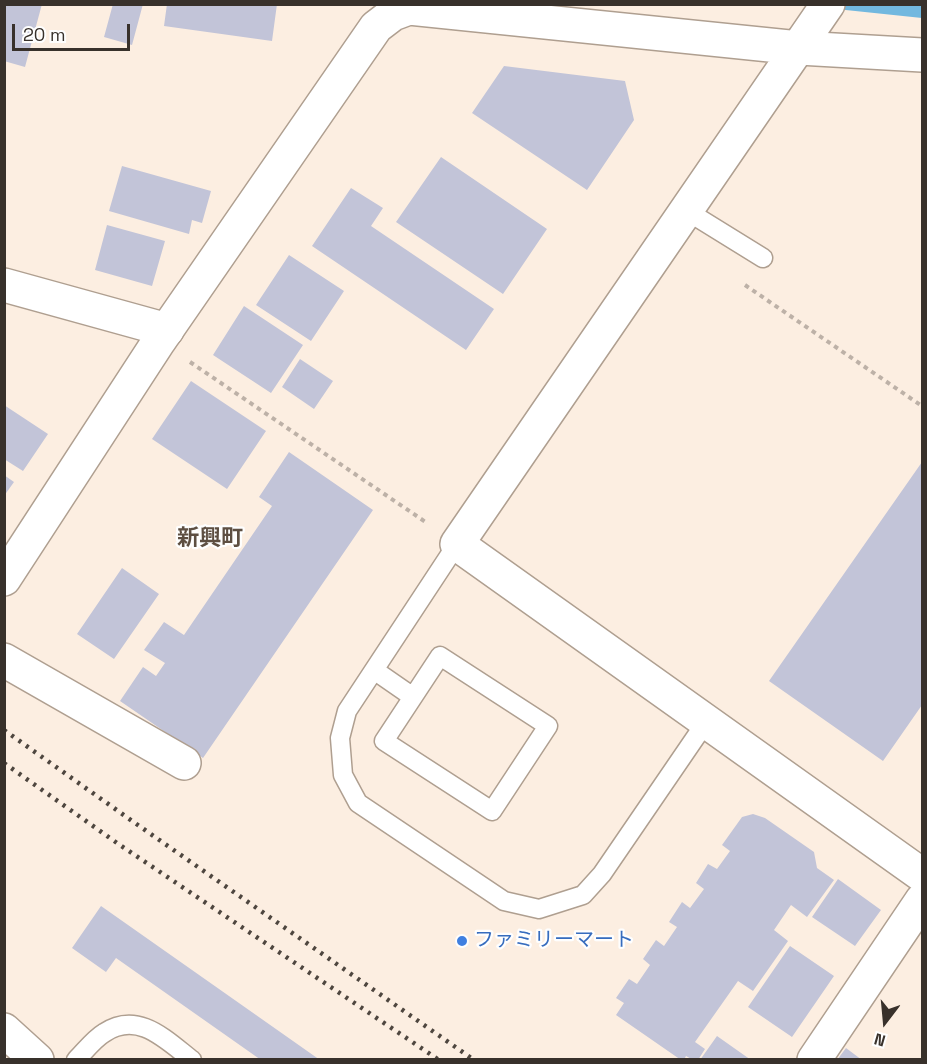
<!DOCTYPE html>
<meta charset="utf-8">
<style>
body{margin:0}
#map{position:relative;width:927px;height:1064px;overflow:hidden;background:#fceee1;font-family:"Space Grotesk",sans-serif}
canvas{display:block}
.frame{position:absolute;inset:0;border:6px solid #38312b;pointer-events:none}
.north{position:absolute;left:855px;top:992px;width:60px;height:60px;-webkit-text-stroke:4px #fefefe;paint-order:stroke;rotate:196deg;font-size:16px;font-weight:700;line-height:24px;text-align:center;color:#38312b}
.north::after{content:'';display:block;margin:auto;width:21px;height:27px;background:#38312b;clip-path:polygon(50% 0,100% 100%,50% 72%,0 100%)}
.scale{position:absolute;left:12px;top:24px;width:118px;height:27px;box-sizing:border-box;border:3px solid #38312b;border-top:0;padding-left:8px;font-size:18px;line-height:21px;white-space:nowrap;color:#38312b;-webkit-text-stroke:4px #fefefe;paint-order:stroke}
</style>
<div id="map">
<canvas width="927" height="1064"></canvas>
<div class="frame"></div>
<div class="north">N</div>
<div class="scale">20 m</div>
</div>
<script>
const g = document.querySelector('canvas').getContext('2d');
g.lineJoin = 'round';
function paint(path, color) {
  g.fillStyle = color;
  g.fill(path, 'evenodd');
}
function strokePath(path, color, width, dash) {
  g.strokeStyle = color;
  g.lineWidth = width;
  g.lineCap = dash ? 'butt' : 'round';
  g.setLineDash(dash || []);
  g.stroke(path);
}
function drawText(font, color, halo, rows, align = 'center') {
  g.font = font + ' "Space Grotesk","Noto Sans JP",sans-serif';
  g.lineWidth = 4.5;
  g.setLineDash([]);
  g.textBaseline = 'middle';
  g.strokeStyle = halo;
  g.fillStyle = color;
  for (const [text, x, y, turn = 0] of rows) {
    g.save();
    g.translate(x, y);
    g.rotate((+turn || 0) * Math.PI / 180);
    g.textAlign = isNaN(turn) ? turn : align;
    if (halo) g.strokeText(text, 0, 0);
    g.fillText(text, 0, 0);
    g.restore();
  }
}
paint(new Path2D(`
 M798,5H922V18Z`), '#72b8df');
paint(new Path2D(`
 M4,4H42L25,67L4,61Z
 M113,4H143L132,45L104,37Z
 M167,4H277L272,41L164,26Z
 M504,66L625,81L634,120L587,190L472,113Z
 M441,157L547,229L503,294L396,222Z
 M122,166L211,191L202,223L192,220L189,234L109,211Z
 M351,188L383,208L371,226L494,309L466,350L312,246Z
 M107,225L165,241L152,286L95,270Z
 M289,255L344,291L311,341L256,305Z
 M244,306L303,345L271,393L213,355Z
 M300,359L333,381L314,409L282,387Z
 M191,381L266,431L227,489L152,439Z
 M4,405L48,434L23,471L4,459Z
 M289,452L373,510L203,758L120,701L143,667L156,676L165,663L144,650L164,622L184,635L272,506L259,497Z
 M922,462V705L883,761L769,681Z
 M4,475L14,482L4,496Z
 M122,568L159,594L114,659L77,634Z
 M753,814L765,818L814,852L817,868L834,880L807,917L791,905L774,930L788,941L753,991L738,981L695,1042L705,1049L698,1060H693L686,1056L684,1060H681L616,1015L624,1003L616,998L629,979L637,984L650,965L643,959L656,940L664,946L677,927L669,922L682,902L690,908L704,889L696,883L708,864L717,869L730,851L722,845L742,817Z
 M838,879L881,910L855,946L812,917Z
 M101,906L320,1060H261L116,958L106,972L72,948Z
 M790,946L834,976L792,1037L748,1007Z
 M717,1036L751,1060H700Z
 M846,1048L862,1060H837Z`), '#c2c4d8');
const lane = new Path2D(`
 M687,211L763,258
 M457,544L347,711L340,738L343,775L358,803L504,901L539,909L583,895L602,874L706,722
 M440,656L548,726L492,811L384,741Z
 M374,670L413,697
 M76,1060C85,1051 94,1039 104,1033C138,1010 166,1040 192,1060`);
const street = new Path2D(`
 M799,48L922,55
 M4,285L167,330
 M4,660L184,763
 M814,1060L922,900`);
const secondary = new Path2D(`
 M828,4L457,544L922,875
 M4,579L159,341L376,27L393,14L409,8L799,48
 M4,1030L37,1060`);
strokePath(lane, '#af9f90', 21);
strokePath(street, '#af9f90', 36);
strokePath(secondary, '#af9f90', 36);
strokePath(new Path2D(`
 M745,285L922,406
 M190,362L427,523`), '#bdb1a7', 4, [4.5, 4.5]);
strokePath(lane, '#fff', 18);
strokePath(street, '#fff', 33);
strokePath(secondary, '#fff', 33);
strokePath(new Path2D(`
 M4,730L135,823L474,1060
 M4,763L117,843L439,1060`), '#4e463f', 4.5, [3, 6]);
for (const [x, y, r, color] of [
 [462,941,6,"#3f7fe0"]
]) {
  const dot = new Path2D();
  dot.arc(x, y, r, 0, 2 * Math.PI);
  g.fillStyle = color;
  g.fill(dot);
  strokePath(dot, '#fefefe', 2);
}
drawText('20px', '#366cbe', '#fefefe', [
 ["ファミリーマート",474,941]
], 'left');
drawText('bold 22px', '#5d4e41', '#fefefe', [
 ["新興町",210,539]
]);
</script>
